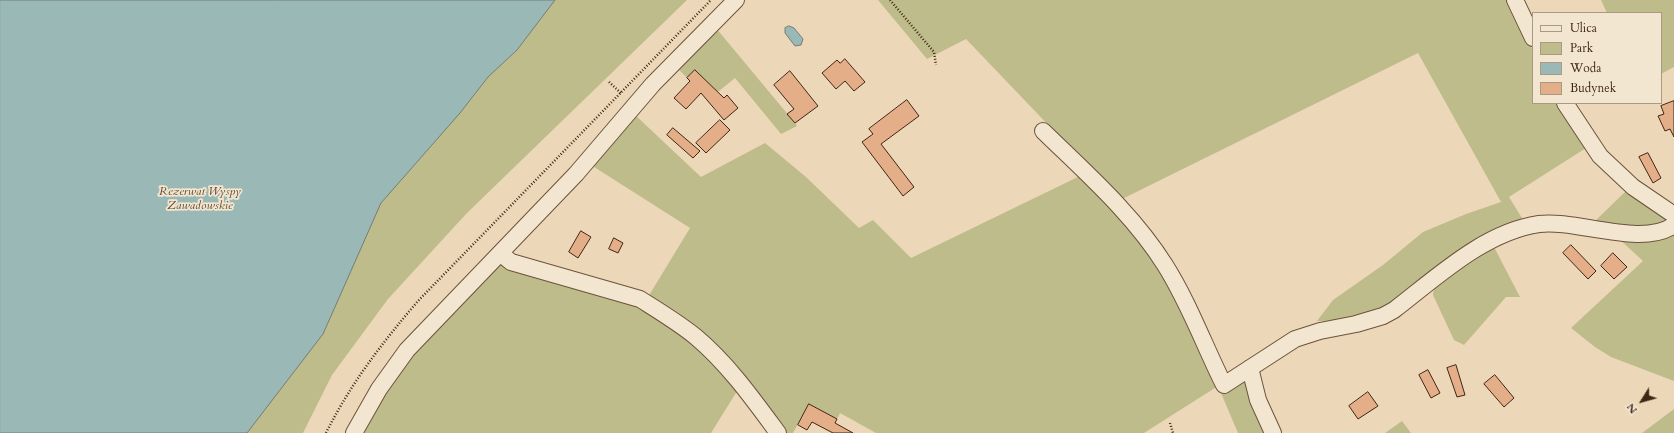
<!DOCTYPE html>
<style>
body{margin:0}
#map{position:relative;width:1674px;height:433px;overflow:hidden;background:#ecd8b8;font-family:Cardo,serif}
canvas{display:block}
.legend{position:absolute;left:1532px;top:12px;width:130px;height:92px;box-sizing:border-box;background:#f3e6d1;border:1px solid #ac9985;margin:0;padding:5px 7px;list-style:none;font-size:12px;color:#412514}
.legend li{display:flex;align-items:center;gap:8px;height:20px}
.legend b{width:20px;border:1px solid #ac9985}
.north{position:absolute;left:1622px;top:381px;width:40px;height:40px;-webkit-text-stroke:3px #f3e6d1;paint-order:stroke;rotate:233deg;font-size:11px;font-weight:700;line-height:16px;text-align:center;color:#412514}
.north::after{content:'';display:block;margin:auto;width:14px;height:18px;background:#412514;clip-path:polygon(50% 0,100% 100%,50% 72%,0 100%)}
</style>
<div id="map">
<canvas width="1674" height="433"></canvas>
<ul class="legend">
<li><b style="height:5px;background:#f3e6d1"></b>Ulica</li>
<li><b style="height:11px;background:#bebc8a"></b>Park</li>
<li><b style="height:11px;background:#9ab8b6"></b>Woda</li>
<li><b style="height:11px;background:#e4ae89"></b>Budynek</li>
</ul>
<div class="north">N</div>
</div>
<script>
const g = document.querySelector('canvas').getContext('2d');
g.lineJoin = 'round';
function paint(path, color) {
  g.fillStyle = color;
  g.fill(path, 'evenodd');
}
function strokePath(path, color, width, dash) {
  g.strokeStyle = color;
  g.lineWidth = width;
  g.lineCap = dash ? 'butt' : 'round';
  g.setLineDash(dash || []);
  g.stroke(path);
}
function drawText(font, color, halo, rows, align = 'center') {
  g.font = font + ' Cardo,serif';
  g.lineWidth = 3.5;
  g.setLineDash([]);
  g.textBaseline = 'middle';
  g.strokeStyle = halo;
  g.fillStyle = color;
  for (const [text, x, y, turn = 0] of rows) {
    g.save();
    g.translate(x, y);
    g.rotate((+turn || 0) * Math.PI / 180);
    g.textAlign = isNaN(turn) ? turn : align;
    if (halo) g.strokeText(text, 0, 0);
    g.fillText(text, 0, 0);
    g.restore();
  }
}
paint(new Path2D(`
 M0,0H687L467,213L388,299L332,375L303,433H0Z
 M878,0H1509L1533,51V103H1558L1586,148L1509,197L1525,223L1388,309L1351,320L1317,321L1333,300L1383,265L1423,232L1466,214L1501,202L1418,53L1120,200L966,39L927,59Z
 M1601,0H1674V67L1661,74V13H1607Z
 M716,28L795,123L797,126L781,134L735,78L709,99L676,67Z
 M633,113L701,177L765,143L806,177L859,228L873,220L911,258L1084,174L1125,219L1167,280L1218,386L1144,433H876L840,413L837,419L809,404L793,433H781L648,297L690,228L591,165Z
 M1627,190L1668,218L1666,227L1632,230L1592,224Z
 M1674,233V381L1611,357L1595,347L1571,328L1643,261L1618,238Z
 M1493,245L1520,297H1506L1464,345L1454,340L1433,295L1434,286Z
 M497,263L642,307L694,340L739,388L711,433H360L390,382L422,344Z
 M1247,376L1268,433H1238L1221,393Z
 M1674,409V433H1642Z
 M1402,421L1411,433H1385Z`), '#bebc8a');
const water = new Path2D(`
 M0,0H555L517,50L488,77L460,113L381,203L323,334L247,433H0Z
 M789,26L794,28L803,39L801,45L795,46L785,33V28Z`);
paint(water, '#9ab8b6');
strokePath(water, '#767d75', 1);
const building = new Path2D(`
 M845,59L865,82L854,91L845,81L836,89L822,73L837,60L840,63Z
 M695,70L724,98L727,95L738,108L724,120L701,93L686,109L674,98L690,81L687,78Z
 M790,71L818,106L795,123L787,114L794,109L774,85Z
 M907,100L919,116L881,144L914,187L903,196L862,142L873,134L869,129Z
 M1674,101V137L1670,129L1665,131L1658,116L1664,114L1661,106Z
 M720,120L730,130L706,153L696,143Z
 M673,128L700,151L693,158L667,135Z
 M1648,153L1661,178L1653,183L1639,157Z
 M581,231L591,237L578,258L569,252Z
 M614,238L623,243L618,253L609,249Z
 M1571,245L1596,271L1588,279L1563,253Z
 M1613,253L1627,267L1614,279L1601,266Z
 M1456,365L1465,395L1457,397L1447,368Z
 M1428,370L1440,393L1431,398L1419,375Z
 M1495,375L1514,398L1504,407L1484,384Z
 M1368,392L1378,406L1358,419L1349,406Z
 M809,404L837,419L835,423L853,433H833L812,422L807,430L798,425Z`);
paint(building, '#e4ae89');
strokePath(building, '#412514', 1);
const minor = new Path2D(`
 M1515,0L1533,38
 M1565,103L1600,156L1633,187L1674,215
 M1043,131C1086,173 1133,214 1165,265C1189,303 1204,345 1224,385L1295,339L1320,331L1356,324L1383,316L1394,310C1436,278 1484,232 1539,224C1576,219 1642,248 1674,225
 M500,253L511,262L640,299C659,311 679,323 696,337C728,364 753,399 778,433
 M1250,368L1258,400L1273,433
 M354,433L379,389L407,350L576,174L653,84L736,0`);
strokePath(minor, '#6c523d', 18);
strokePath(new Path2D(`
 M890,0L934,52L936,65
 M609,82L622,94
 M1170,423L1173,433
 M326,433C351,383 382,343 418,301L711,0`), '#412514', 2.5, [1, 2]);
strokePath(minor, '#f3e6d1', 16);
drawText('italic 12px', '#604b32', '#f3e6d1', [
 ["Rezerwat Wyspy",200,192],
 ["Zawadowskie",200,206]
]);
</script>
